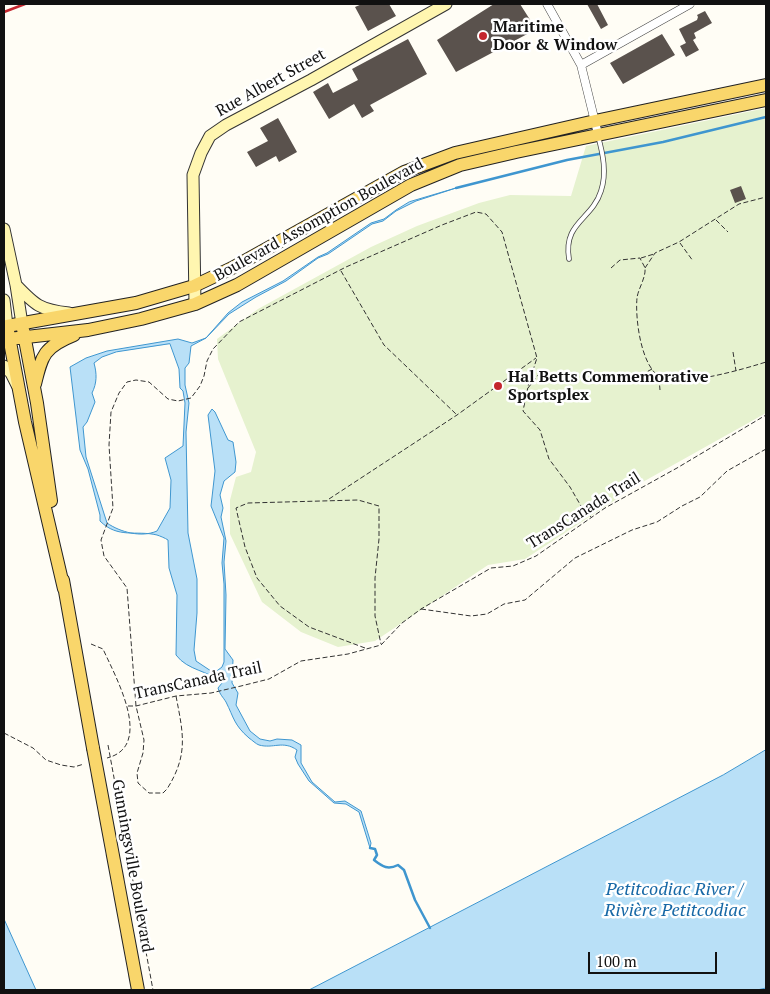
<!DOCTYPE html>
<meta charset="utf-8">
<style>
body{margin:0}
#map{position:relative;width:770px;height:994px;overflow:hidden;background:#fffdf5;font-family:"PT Serif",serif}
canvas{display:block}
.frame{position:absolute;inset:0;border:5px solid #111;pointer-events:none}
.scale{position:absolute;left:588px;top:952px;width:129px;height:22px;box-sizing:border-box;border:2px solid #111;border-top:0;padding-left:6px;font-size:15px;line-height:18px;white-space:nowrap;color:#111;-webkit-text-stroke:4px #fff;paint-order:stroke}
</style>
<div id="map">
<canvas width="770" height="994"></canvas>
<div class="frame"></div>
<div class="scale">100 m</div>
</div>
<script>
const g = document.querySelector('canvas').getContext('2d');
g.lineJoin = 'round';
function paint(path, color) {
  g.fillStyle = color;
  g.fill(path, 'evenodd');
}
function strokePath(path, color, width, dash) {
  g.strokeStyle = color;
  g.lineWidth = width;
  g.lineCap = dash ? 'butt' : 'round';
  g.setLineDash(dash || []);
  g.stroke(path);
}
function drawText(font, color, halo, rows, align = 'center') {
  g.font = font + ' "PT Serif",serif';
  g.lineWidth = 5;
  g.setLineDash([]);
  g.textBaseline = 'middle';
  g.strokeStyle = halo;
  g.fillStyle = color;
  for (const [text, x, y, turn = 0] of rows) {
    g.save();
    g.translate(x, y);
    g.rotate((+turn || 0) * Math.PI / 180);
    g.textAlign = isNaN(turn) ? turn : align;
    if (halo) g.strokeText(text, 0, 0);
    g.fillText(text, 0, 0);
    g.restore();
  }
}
paint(new Path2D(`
 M766,108V413L641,483L525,559L488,565L375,641L338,647L301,632L262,602L230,534V500L236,477L251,472L256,452L218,359L217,339L258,309L371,247L417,226L479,203L510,195L571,196L586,146Z`), '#e6f2cf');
const water = new Path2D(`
 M456,188L416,201L396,211L383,221L372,224L328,254L318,258L286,281L256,297L229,314L206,338L191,346L189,363L185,368V385L189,403L186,432L188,533L197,579V613L194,650L196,661L214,673L222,667L224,662V584L222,563L224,538L211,506L215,471L208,415L212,409L215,412L228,440L233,442L236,462L235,472L224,481L220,495L223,508L221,517L226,541L224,562L226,595L225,649L233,660L232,683L238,693L236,705L250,731L260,739L270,741L277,739L292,740L301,745V763L312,782L335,802L345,801L361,811L371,843L370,848L359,812L346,804L334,803L309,781L298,764L295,757L297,750C283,740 273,749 259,745C256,744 252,740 249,738C234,725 234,718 226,702C223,697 220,695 218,688L222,683C208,670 188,671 176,655L177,595L169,568L168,540C165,538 160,536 157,535C136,530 118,539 100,521V515L88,469L80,450L70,367L86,358L107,351L178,339L192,343L206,338L228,313L242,302L283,281L318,257L327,253L371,223L384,219L396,210L409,202ZM170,344L179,369L180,388L183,391L185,403L183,446L165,458L171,480L170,508L157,531C141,538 120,532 107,523L86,457L83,427L87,422L95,402L92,393C97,383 97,374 94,363L102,357L116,352Z
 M766,750V988L757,990H309L723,775Z
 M4,919L36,990H4Z`);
paint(water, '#b9e0f7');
strokePath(water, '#3f96cf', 1);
strokePath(new Path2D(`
 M456,188L567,160L663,142L766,117
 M370,848L375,849L377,855L374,860C383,867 388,870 398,865L404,870L415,900L430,928`), '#3f96cf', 2.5);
paint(new Path2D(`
 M362,4H389L396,16L368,31L355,7Z
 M494,4H520L534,26L531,32L456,72L437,40Z
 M587,4H597L608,25L601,29Z
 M705,11L712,23L694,33L696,38L693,40L699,50L686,57L680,46L686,43L679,29L697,20L698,17L697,15Z
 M662,34L675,55L623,84L610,63Z
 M408,39L427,74L370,105L374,111L362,118L354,104L329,119L313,92L328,83L333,93L358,80L352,69Z
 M278,118L297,152L279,162L276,156L256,167L247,152L268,141L260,128Z
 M741,186L746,199L735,203L730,190Z`), '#5a524d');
const lane = new Path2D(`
 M569,259C563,222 592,220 601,191C607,173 603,154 598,136`);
const street = new Path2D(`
 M547,4L581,65L598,134
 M581,65L690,4`);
const secondary = new Path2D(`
 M4,229L16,285L22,324
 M16,285C35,305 40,310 69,313
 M4,300L7,326L4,327
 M195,304L193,175L201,153L210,136L226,125L311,80L446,4
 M4,366L11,373L17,385`);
const primary = new Path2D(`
 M23,329L37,403L51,501
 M9,339L88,330L141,319L195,304L237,285L411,185L460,165L516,152L766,100
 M35,384C42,355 44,347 74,335
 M63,580L93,748
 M64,589L25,422L7,326L136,303L194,286L232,268L404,172L455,153L595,121L766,85`);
strokePath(lane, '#444', 5.5);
strokePath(street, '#444', 9);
strokePath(secondary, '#333', 13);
strokePath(primary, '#222', 14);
strokePath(new Path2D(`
 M716,220L728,232
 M680,243L693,261
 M641,258L654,254
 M611,268L620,260L640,258C641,261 644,265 645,268C646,278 638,289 637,298C635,318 641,369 662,378C682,387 744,369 766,362
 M645,268L655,253L679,242L739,204L766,197
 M341,271L384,345L456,414
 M733,352L736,371
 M659,378L660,390
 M628,382L652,369
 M528,388L539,374
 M329,499L457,415L536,358
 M421,609L471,616L487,614L504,604L525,600L575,558L632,530L657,522L682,506L700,497L727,471L766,449
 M91,644L103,649C115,676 155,746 107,758
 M365,648L309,627L280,606L257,578L245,547L236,508L248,503L358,500L379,506V539L375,578V616L381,644
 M176,696C183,733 189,754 167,789L163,793H149L138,783L137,773L143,753L144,740L136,706L127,588L104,556L101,540L113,508L109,445L111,412L119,393L127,382L136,380L149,382L168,399L178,401L191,398L200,386L204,376L207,361L213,349L239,322L346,267L442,225L476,212L486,214L502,232L537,358L529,382L523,411L540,430L549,459L570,487L581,506L591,517
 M128,706H136L176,696L211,693L241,686L269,679L301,661L348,654L381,645L402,623L421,609L491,568L513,566L536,556L605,508L677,468L766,415
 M4,733L33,748L46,760L61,765L74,767L84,764`), '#333', 1, [5, 2.5]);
strokePath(lane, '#fff', 4);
strokePath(street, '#fff', 8);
strokePath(secondary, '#fff6b0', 11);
strokePath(primary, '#f9d66b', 12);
strokePath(new Path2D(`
 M4,12L25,4`), '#c4262e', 2.5);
const primaryBridge = new Path2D(`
 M93,748L138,990`);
strokePath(primaryBridge, '#222', 14, []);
strokePath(new Path2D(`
 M108,745L153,990`), '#333', 1, [5, 2.5]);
strokePath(primaryBridge, '#f9d66b', 12);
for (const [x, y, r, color] of [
 [483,36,5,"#c4262e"],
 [498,386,5,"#c4262e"]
]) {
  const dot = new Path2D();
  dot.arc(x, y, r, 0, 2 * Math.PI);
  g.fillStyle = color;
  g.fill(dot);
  strokePath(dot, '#fff', 2);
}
drawText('bold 16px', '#111', '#fff', [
 ["Maritime",493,27],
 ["Door & Window",493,45],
 ["Hal Betts Commemorative",508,377],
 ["Sportsplex",508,395]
], 'left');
drawText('16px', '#111', '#fff', [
 ["Rue Albert Street",271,83,-29],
 ["Boulevard Assomption Boulevard",319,220,-29],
 ["TransCanada Trail",584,511,-32],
 ["TransCanada Trail",198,681,-12],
 ["Gunningsville Boulevard",132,866,80]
]);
drawText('italic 18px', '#1768a6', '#fff', [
 ["Petitcodiac River /",675,890],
 ["Rivière Petitcodiac",675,911]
]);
</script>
